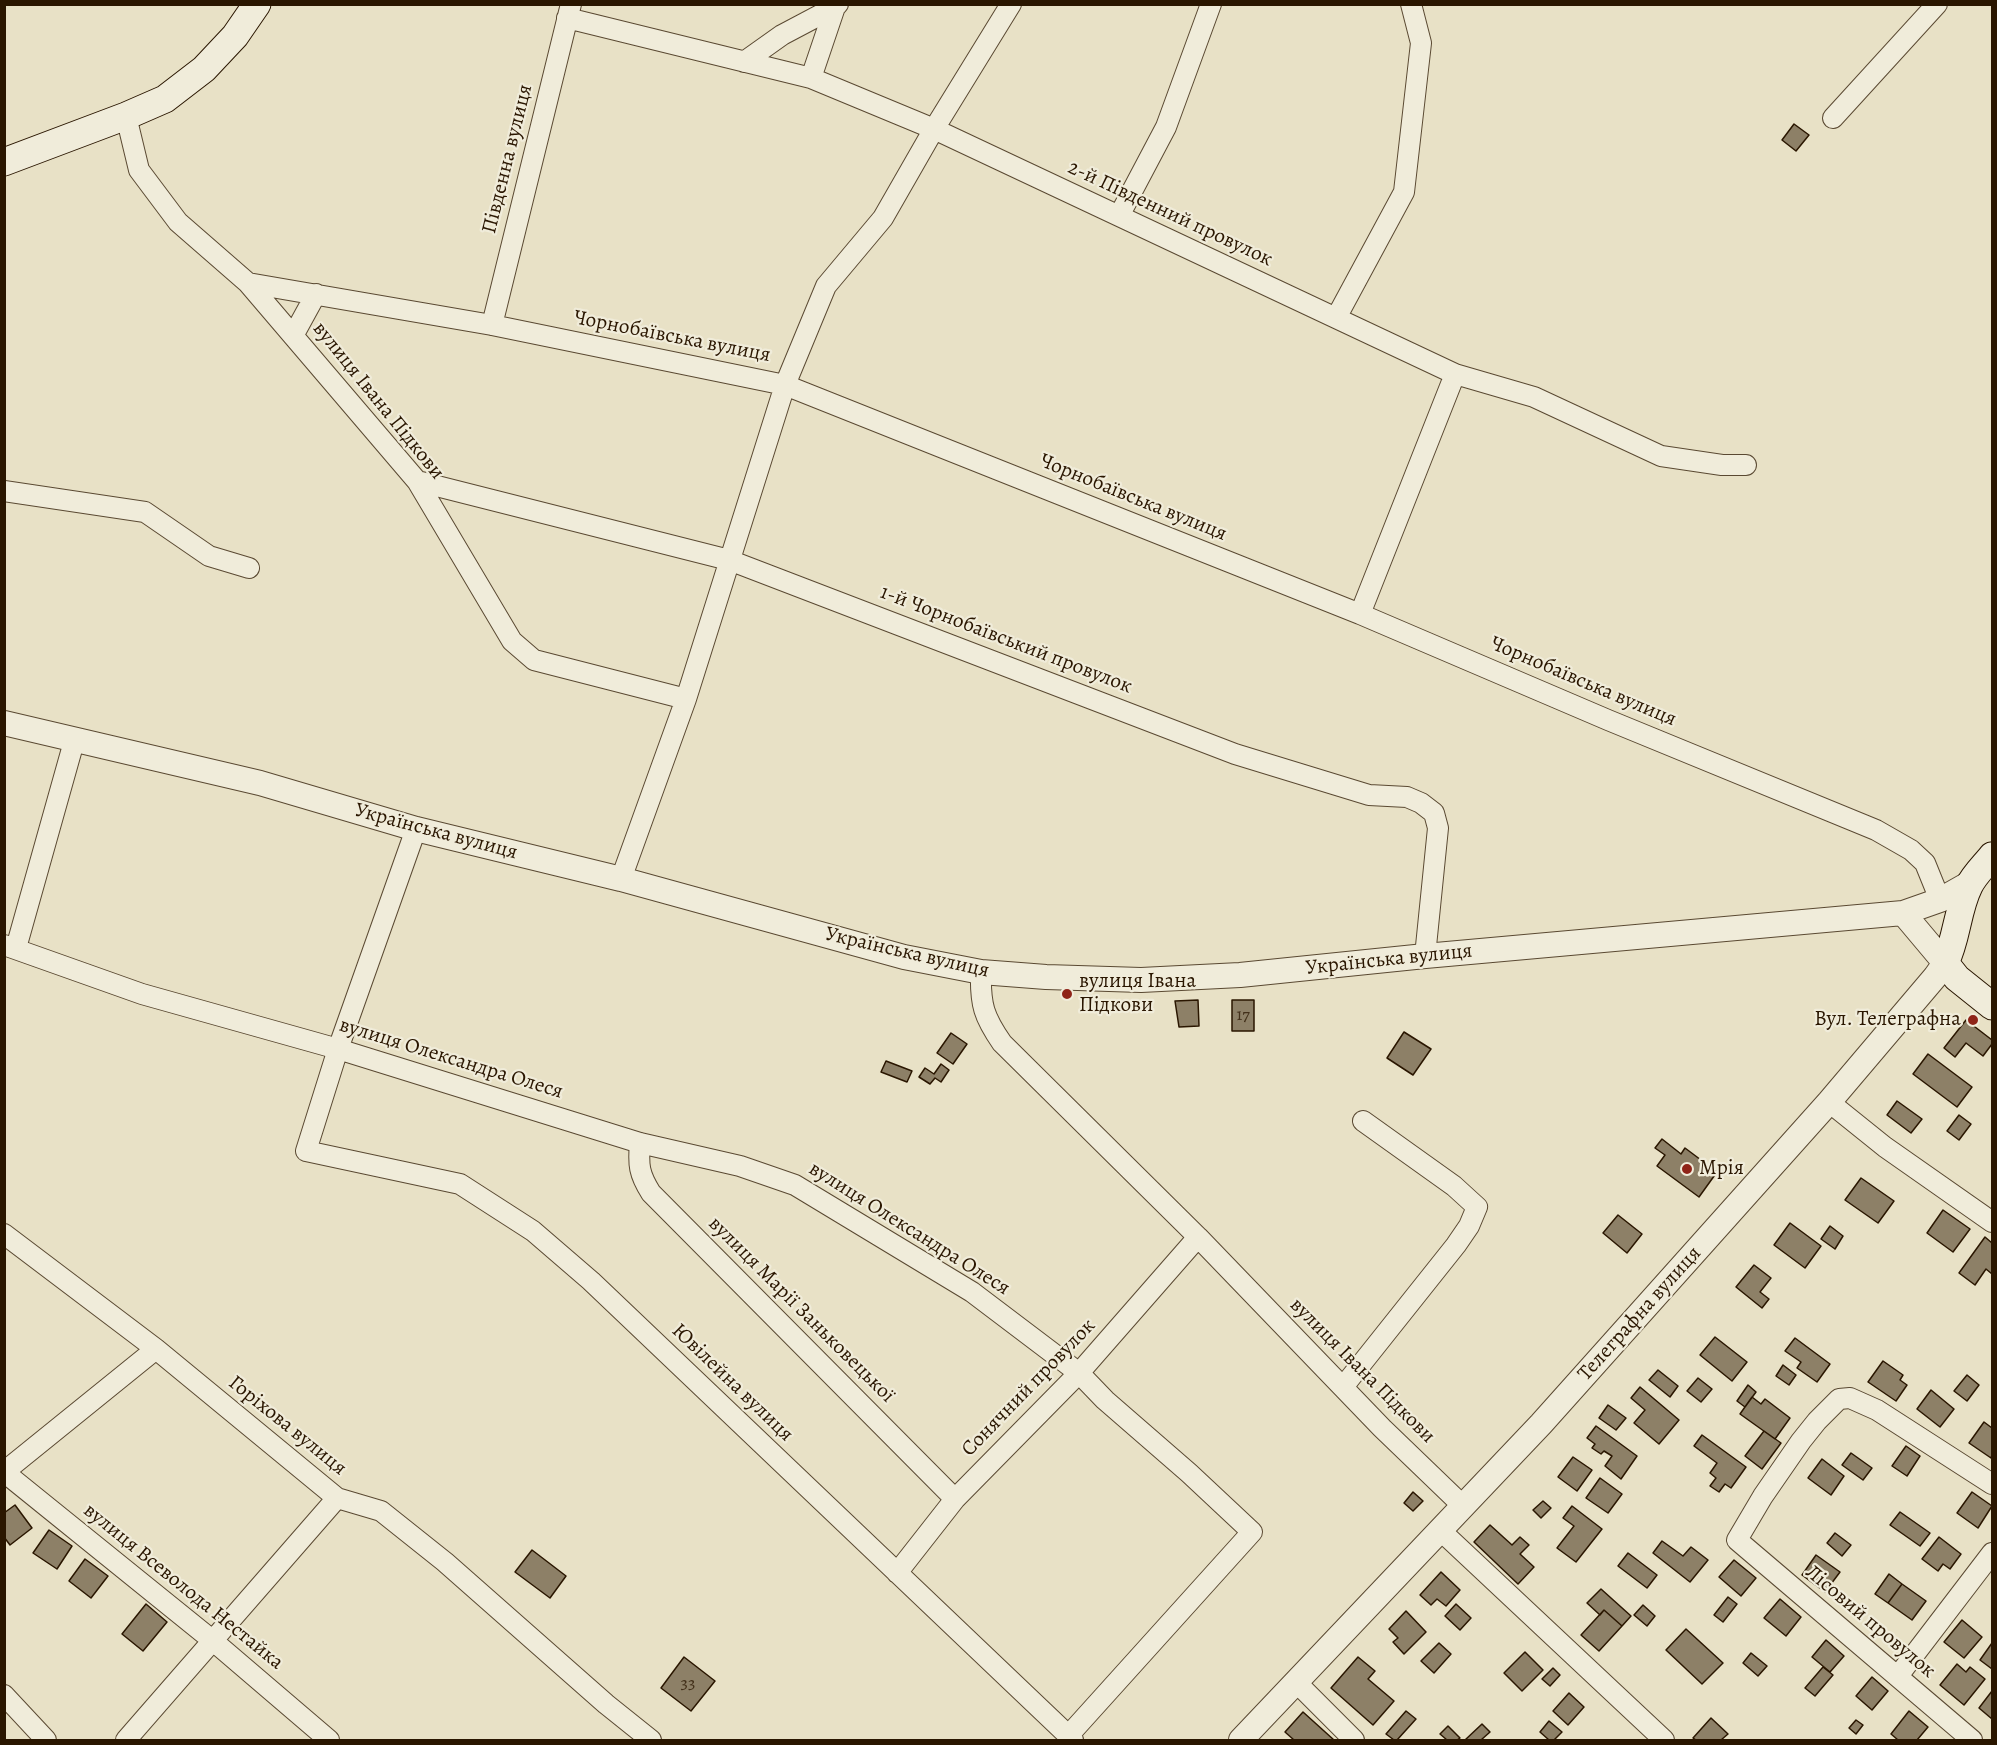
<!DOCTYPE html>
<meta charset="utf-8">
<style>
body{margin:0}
#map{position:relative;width:1997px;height:1745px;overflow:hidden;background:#e8e1c6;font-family:Alegreya,serif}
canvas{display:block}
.frame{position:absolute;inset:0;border:6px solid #2a1600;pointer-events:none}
</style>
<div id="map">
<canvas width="1997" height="1745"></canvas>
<div class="frame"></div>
</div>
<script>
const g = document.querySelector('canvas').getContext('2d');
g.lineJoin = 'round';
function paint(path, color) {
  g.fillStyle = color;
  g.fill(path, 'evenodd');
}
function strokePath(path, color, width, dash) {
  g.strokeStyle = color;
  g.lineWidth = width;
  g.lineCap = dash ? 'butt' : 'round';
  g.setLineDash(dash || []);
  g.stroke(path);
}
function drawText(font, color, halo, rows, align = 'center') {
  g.font = font + ' Alegreya,serif';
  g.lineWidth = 4.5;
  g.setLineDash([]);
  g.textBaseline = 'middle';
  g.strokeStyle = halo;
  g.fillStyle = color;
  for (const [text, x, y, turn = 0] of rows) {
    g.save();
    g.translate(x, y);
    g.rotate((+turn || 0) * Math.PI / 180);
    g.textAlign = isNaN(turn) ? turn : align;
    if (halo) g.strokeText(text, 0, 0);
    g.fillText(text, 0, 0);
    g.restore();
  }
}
const building = new Path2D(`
 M1794,124L1809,135L1796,151L1782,140Z
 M1198,1000L1199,1026L1179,1027L1175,1001Z
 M1232,1000H1254V1031H1232Z
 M1966,1020L1992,1040V1044L1983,1056L1966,1043L1955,1057L1944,1048Z
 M1404,1032L1431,1049L1413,1075L1387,1058Z
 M951,1033L967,1044L953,1064L937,1053Z
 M1928,1054L1972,1087L1957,1107L1913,1074Z
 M886,1061L912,1071L907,1082L881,1072Z
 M941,1064L949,1070L941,1082L935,1078L930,1084L919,1077L925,1068L934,1074Z
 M1897,1101L1922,1119L1911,1133L1887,1115Z
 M1959,1115L1971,1124L1959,1140L1947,1131Z
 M1662,1139L1681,1154L1685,1148L1717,1172L1699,1197L1657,1166L1665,1155L1655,1148Z
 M1861,1178L1894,1201L1878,1223L1845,1200Z
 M1943,1210L1970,1229L1953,1252L1927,1233Z
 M1618,1215L1642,1234L1627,1253L1603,1233Z
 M1790,1223L1821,1246L1805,1268L1774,1245Z
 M1830,1226L1843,1236L1835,1249L1821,1239Z
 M1985,1237L1992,1243V1274L1986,1269L1975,1285L1959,1273Z
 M1754,1265L1771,1278L1760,1292L1769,1299L1762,1308L1736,1287Z
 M1715,1337L1747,1362L1732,1381L1700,1355Z
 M1795,1338L1830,1364L1817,1382L1797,1368L1801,1362L1785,1351Z
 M1883,1361L1903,1375L1900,1380L1907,1385L1896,1401L1868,1382Z
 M1783,1365L1796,1375L1789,1385L1776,1376Z
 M1658,1370L1678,1386L1670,1397L1649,1380Z
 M1967,1375L1979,1385L1967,1401L1954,1391Z
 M1698,1378L1712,1389L1701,1402L1687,1391Z
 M1748,1385L1756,1392L1745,1407L1737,1401Z
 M1640,1387L1679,1420L1659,1444L1634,1423L1645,1410L1631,1398Z
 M1931,1390L1954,1409L1940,1427L1917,1409Z
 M1752,1397L1761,1404L1765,1399L1790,1418L1775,1439L1740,1414Z
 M1608,1405L1626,1418L1616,1430L1599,1418Z
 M1984,1422L1992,1428V1455L1991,1458L1969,1443Z
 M1596,1426L1637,1456L1621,1479L1605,1466L1612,1456L1604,1451L1601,1454L1592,1448L1595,1444L1587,1438Z
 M1764,1431L1781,1443L1762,1469L1745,1456Z
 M1702,1435L1746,1467L1731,1488L1725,1484L1719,1492L1710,1486L1716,1478L1710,1473L1717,1463L1694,1446Z
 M1906,1446L1920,1456L1907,1476L1892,1466Z
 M1851,1453L1872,1468L1863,1480L1842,1465Z
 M1573,1457L1592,1470L1577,1491L1558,1477Z
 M1822,1459L1844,1476L1831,1495L1808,1478Z
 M1600,1478L1622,1494L1608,1513L1586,1498Z
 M1413,1492L1423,1501L1413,1511L1404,1503Z
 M1972,1492L1992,1506L1978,1528L1957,1513Z
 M1543,1501L1551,1508L1541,1518L1533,1510Z
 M15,1505L32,1528L10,1545L4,1537V1513Z
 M1572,1506L1602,1529L1576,1562L1557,1548L1574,1526L1563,1518Z
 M1900,1512L1930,1533L1920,1546L1890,1525Z
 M1490,1525L1512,1545L1520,1537L1529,1545L1520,1554L1534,1567L1518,1584L1474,1542Z
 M49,1530L72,1546L57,1569L33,1553Z
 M1835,1533L1851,1545L1842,1556L1827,1543Z
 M1939,1537L1961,1554L1950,1569L1943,1564L1938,1571L1922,1559Z
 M1662,1541L1683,1556L1691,1547L1708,1560L1690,1582L1653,1553Z
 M532,1550L566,1576L550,1598L515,1572Z
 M1628,1553L1657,1575L1647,1588L1618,1566Z
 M1816,1555L1840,1572L1825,1592L1802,1575Z
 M85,1559L108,1576L91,1598L69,1581Z
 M1734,1560L1756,1578L1741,1596L1719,1577Z
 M1441,1572L1460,1590L1446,1606L1437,1599L1431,1605L1420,1595Z
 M1889,1574L1902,1584L1888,1603L1875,1594Z
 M1902,1584L1926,1601L1912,1620L1888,1603Z
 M1601,1589L1631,1616L1622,1626L1604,1610L1600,1615L1587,1603Z
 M1728,1597L1737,1604L1723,1622L1714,1615Z
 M1780,1599L1801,1617L1786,1636L1764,1618Z
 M146,1604L167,1622L143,1651L122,1634Z
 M1456,1604L1471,1618L1460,1630L1445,1616Z
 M1643,1605L1655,1616L1647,1626L1634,1615Z
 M1604,1610L1622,1626L1599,1651L1581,1635Z
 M1406,1611L1426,1632L1404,1654L1393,1642L1398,1638L1389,1629Z
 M1962,1620L1982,1637L1964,1658L1944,1642Z
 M1686,1629L1723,1663L1702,1684L1666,1650Z
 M1826,1640L1844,1656L1830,1672L1812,1657Z
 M1439,1643L1451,1654L1434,1673L1421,1661Z
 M1992,1643V1669L1980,1660Z
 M1525,1652L1543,1670L1522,1691L1504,1673Z
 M1751,1653L1767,1666L1758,1676L1743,1663Z
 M684,1657L715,1681L691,1711L661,1688Z
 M1358,1657L1375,1671L1368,1679L1394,1701L1373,1725L1331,1688Z
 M1957,1664L1966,1672L1970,1667L1985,1679L1964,1705L1940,1685Z
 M1823,1667L1833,1675L1815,1696L1805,1688Z
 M1553,1668L1560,1675L1550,1686L1542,1679Z
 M1872,1677L1888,1691L1872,1710L1856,1696Z
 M1992,1691V1719L1979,1708Z
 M1569,1693L1584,1707L1568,1725L1553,1711Z
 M1406,1711L1416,1719L1397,1740H1394L1386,1734Z
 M1909,1711L1928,1727L1917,1740H1898L1891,1734Z
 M1303,1712L1334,1740H1294L1285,1732Z
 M1711,1718L1728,1734L1721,1740H1696L1693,1738Z
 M1856,1720L1863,1725L1856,1734L1849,1728Z
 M1549,1721L1562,1732L1554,1740H1549L1540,1732Z
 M1482,1724L1490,1732L1481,1740H1465Z
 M1448,1726L1460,1738L1457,1740H1447L1440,1734Z`);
paint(building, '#8d8067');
strokePath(building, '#2a1600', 1.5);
const minor = new Path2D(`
 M567,18L811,78L934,129L1455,374L1534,397L1661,456L1722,465H1746
 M744,62L782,35L835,7
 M811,78L835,7L838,4
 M126,116L139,170L178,222L248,283L417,481L512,641L534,660L686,699
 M1833,118L1937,4
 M1119,216L1166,127L1211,4
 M248,283L492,325L785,385L1360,614L1608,720L1876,830L1911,850L1925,863L1940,900
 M1336,318L1404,192L1421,43L1411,4
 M492,325L571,4
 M293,336L316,294
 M417,481L729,560L1235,754L1369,795L1407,797L1421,803L1434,813L1438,828L1425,956
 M4,491L145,512L209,556L249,568
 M1360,614L1455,374
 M416,829L338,1049L306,1151L460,1184L533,1231L591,1281L1073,1740
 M621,879L686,699L785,385L826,286L883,218L934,129L1011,4
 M4,945L142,994L338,1049L640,1143L740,1166L795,1185L972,1292L1079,1373L1105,1400L1189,1473L1252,1532L1068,1736
 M16,948L75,738
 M981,972C980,1005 984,1017 1002,1043L1198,1237L1382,1428L1463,1506
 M1829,1102L1885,1147L1992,1222
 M640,1143C638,1165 639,1174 651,1193L955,1499
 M4,1234L156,1349L337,1498L381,1511L445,1562L606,1704L651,1740
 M1343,1387L1456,1245L1469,1226L1477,1207L1454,1186L1363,1121
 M4,1472L212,1640L329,1740
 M4,1472L156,1349
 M1440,1530L1664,1740
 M897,1573L955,1499L1079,1373L1198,1237
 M1898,1676L1992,1553
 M1296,1682L1354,1740
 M4,1695L46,1740
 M126,1740L337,1498
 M1972,1740L1737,1540L1763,1496L1801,1441L1817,1421L1839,1399L1850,1398L1877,1410L1992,1484`);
const tertiary = new Path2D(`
 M4,723L260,783L416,829L621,879L904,957L981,972L1046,977L1141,980L1240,975L1425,956L1903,913L1940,900L1970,883
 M1241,1740L1541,1424L1829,1102L1935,977L1945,963L1903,913`);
const secondary = new Path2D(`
 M4,162L126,116L165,99L204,69L235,36L257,4
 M1992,856C1985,865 1974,875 1969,886C1957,910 1957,939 1945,963L1957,978L1992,1006`);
strokePath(minor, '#5a4932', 22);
strokePath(tertiary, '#5a4932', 26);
strokePath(secondary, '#2a1600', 29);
strokePath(minor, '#f0ecda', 20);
strokePath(tertiary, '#f0ecda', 24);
strokePath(secondary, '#f0ecda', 27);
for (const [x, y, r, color] of [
 [1067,994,6,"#8f2418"],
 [1973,1020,6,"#8f2418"],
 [1687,1169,6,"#8f2418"]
]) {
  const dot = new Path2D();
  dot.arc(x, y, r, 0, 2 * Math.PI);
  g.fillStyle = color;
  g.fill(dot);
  strokePath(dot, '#f0ecda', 2);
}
drawText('18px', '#43301a', null, [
 ["17",1243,1016],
 ["33",688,1684]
]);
drawText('21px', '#2a1600', '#f0ecda', [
 ["Південна вулиця",508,159,-76],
 ["2-й Південний провулок",1170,214,25],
 ["Чорнобаївська вулиця",672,337,11],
 ["вулиця Івана Підкови",378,401,51],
 ["Чорнобаївська вулиця",1133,498,22],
 ["1-й Чорнобаївський провулок",1006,640,21],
 ["Чорнобаївська вулиця",1583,682,23],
 ["Українська вулиця",436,832,15],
 ["Українська вулиця",907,953,13],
 ["Українська вулиця",1389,960,-6],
 ["вулиця Олександра Олеся",451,1059,17],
 ["вулиця Олександра Олеся",909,1229,32],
 ["вулиця Марії Заньковецької",801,1310,45],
 ["Телеграфна вулиця",1640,1314,-48],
 ["вулиця Івана Підкови",1362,1371,45],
 ["Ювілейна вулиця",732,1383,44],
 ["Сонячний провулок",1029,1388,-46],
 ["Горіхова вулиця",287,1426,39],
 ["вулиця Всеволода Нестайка",183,1587,39],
 ["Лісовий провулок",1870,1622,40]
]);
drawText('21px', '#2a1600', '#f0ecda', [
 ["вулиця Івана",1079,982],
 ["Підкови",1079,1006],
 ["Вул. Телеграфна",1961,1020,"right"],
 ["Мрія",1699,1169]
], 'left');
</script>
